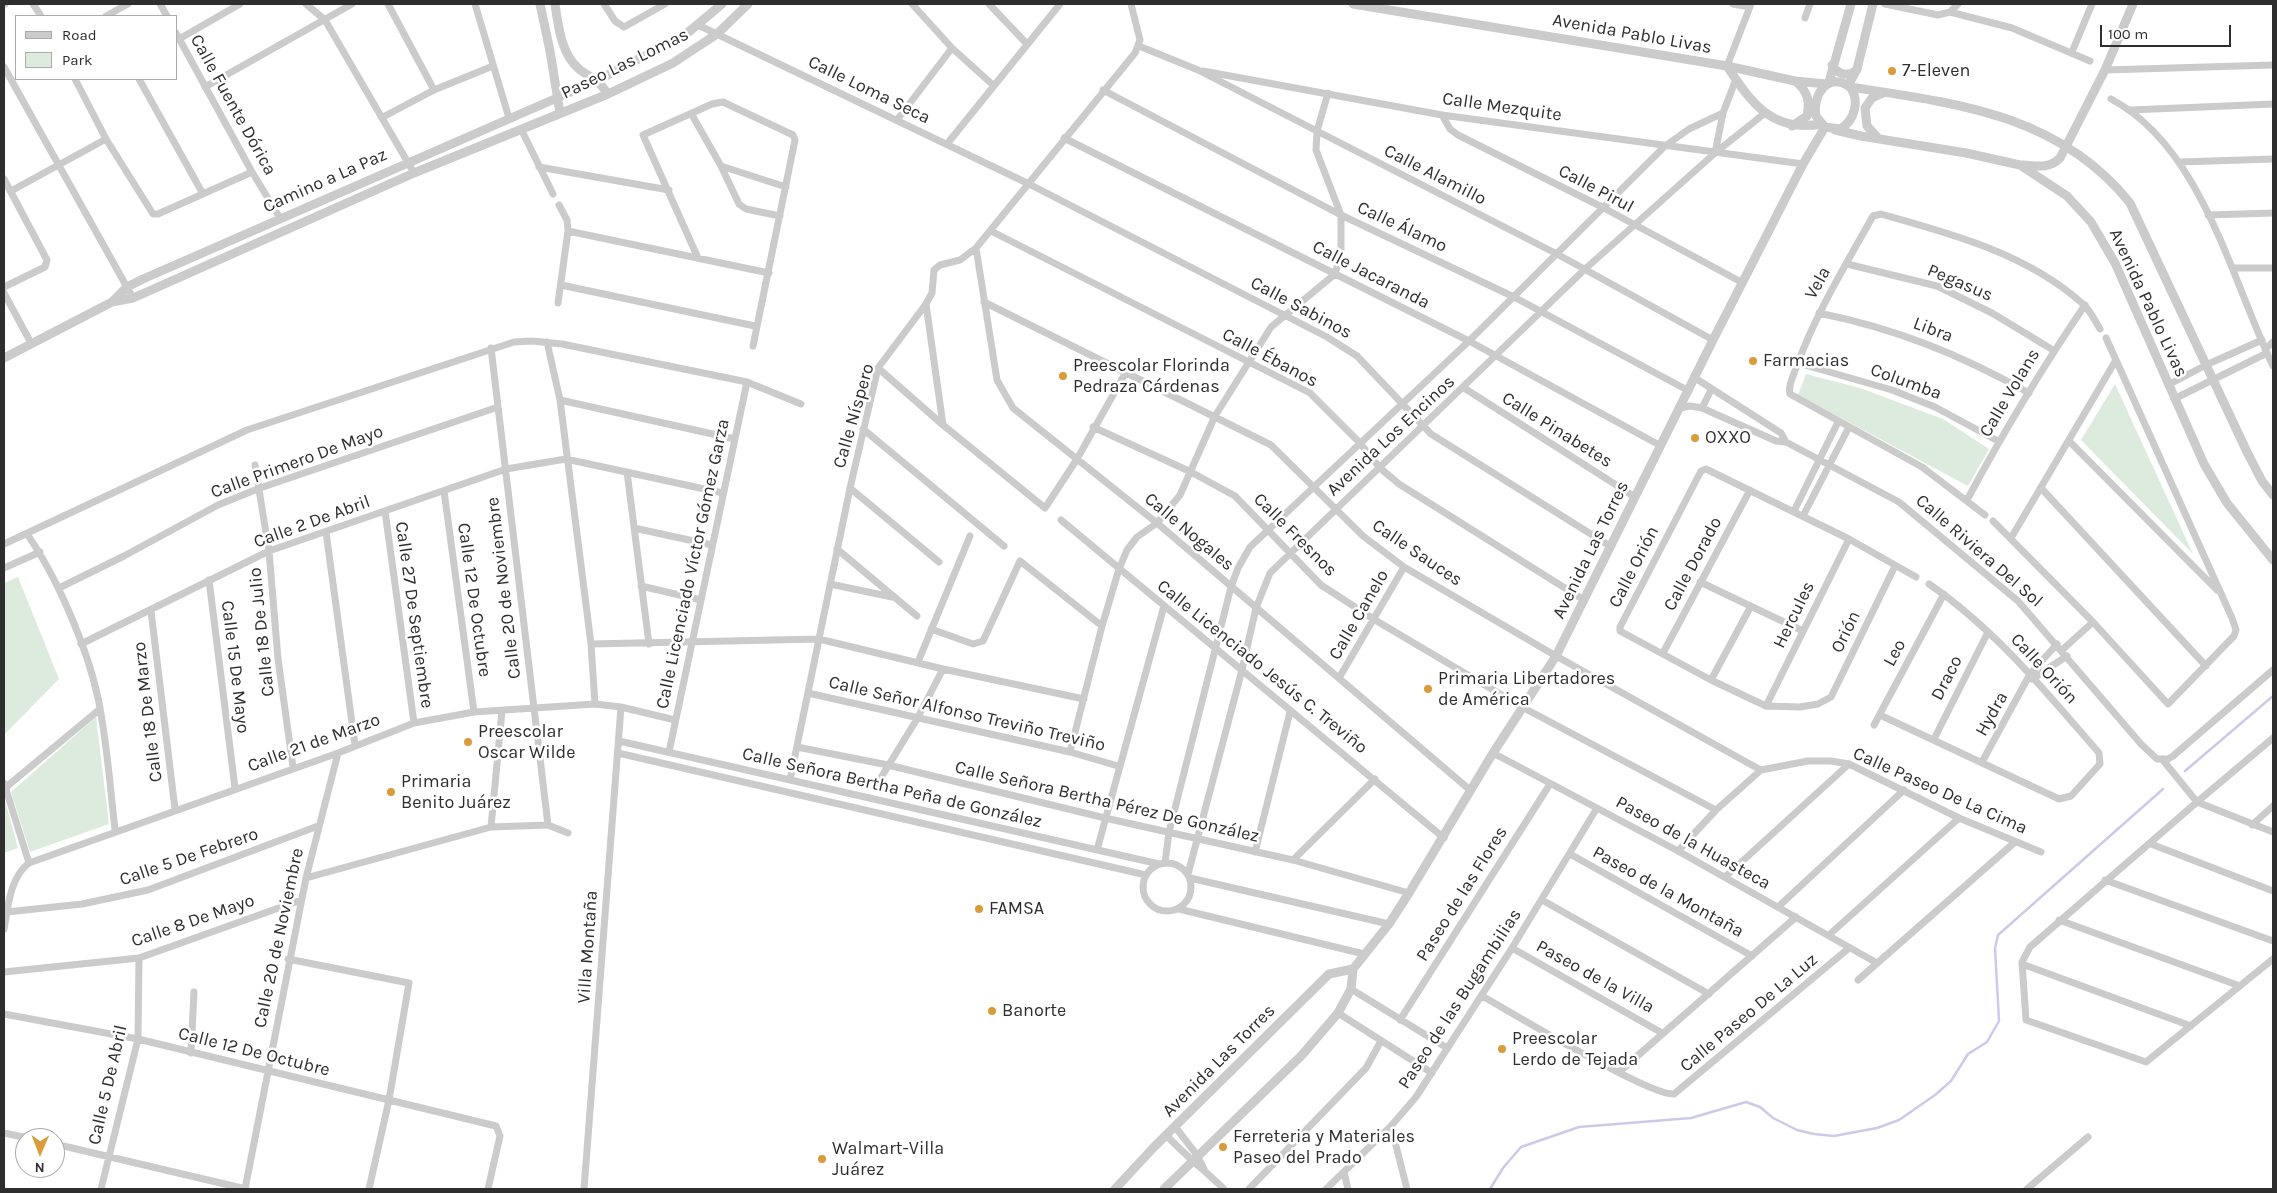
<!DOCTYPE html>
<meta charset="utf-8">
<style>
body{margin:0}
#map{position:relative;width:2277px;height:1193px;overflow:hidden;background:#fff;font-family:Karla,sans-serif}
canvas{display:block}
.frame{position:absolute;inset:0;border:5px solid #2e2e2e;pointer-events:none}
.legend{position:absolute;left:15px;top:15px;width:162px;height:65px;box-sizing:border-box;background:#fff;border:1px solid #ababab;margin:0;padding:6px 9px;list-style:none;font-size:15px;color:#2e2e2e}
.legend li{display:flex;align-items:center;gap:10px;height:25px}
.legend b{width:25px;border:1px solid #ababab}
.north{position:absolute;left:15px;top:1128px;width:50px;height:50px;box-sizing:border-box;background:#fff;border:1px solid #ababab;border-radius:50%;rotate:181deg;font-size:14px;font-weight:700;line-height:20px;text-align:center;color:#2e2e2e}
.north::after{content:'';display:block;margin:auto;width:18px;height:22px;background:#da9b3b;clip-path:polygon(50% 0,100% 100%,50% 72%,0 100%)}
.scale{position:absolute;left:2100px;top:25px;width:131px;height:22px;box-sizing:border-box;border:2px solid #2e2e2e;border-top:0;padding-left:6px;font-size:15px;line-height:18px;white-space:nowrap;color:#2e2e2e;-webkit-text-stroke:4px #fff;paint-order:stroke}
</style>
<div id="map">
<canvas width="2277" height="1193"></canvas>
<div class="frame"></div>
<ul class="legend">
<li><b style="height:6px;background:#cbcbcb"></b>Road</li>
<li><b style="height:14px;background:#ddebde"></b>Park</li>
</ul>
<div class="north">N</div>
<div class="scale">100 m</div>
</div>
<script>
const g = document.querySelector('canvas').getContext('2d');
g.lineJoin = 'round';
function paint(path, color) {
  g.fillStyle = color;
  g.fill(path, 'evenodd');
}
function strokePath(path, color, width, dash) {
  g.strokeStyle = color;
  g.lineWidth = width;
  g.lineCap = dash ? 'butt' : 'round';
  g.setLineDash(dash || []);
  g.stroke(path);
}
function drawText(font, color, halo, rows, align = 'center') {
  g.font = font + ' Karla,sans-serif';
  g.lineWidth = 5;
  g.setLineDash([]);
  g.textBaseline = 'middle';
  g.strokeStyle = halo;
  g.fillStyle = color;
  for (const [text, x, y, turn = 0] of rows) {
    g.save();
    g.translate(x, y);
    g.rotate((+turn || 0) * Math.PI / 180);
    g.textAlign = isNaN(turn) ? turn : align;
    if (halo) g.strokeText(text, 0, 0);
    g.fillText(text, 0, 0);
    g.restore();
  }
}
paint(new Path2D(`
 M1806,374L1860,388L1943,419L1989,449L1968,486L1798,395Z
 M2115,384L2193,554L2081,440Z
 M18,577L59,679L4,735V583Z
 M96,717L109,824L30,852L11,792Z
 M4,797L18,848L4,853Z`), '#ddebde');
strokePath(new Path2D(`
 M2185,771L2273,696
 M1490,1189L1503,1168L1521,1147L1579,1127L1691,1118L1746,1102L1760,1107L1773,1118L1797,1130L1814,1134L1834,1136L1877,1128L1899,1120L1935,1095L1951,1081L1968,1054L1987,1042L1999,1021L1995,948L1998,935L2163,789`), '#cccae9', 2.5);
strokePath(new Path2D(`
 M4,4H5
 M33,4L41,16
 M160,4L167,16
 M306,4L325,20L414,173
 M388,4L434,90
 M475,4L509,118
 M604,4L615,21L624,27L665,4
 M912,4L952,48L993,85
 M989,4L1027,44
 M1733,4L1750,7
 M1885,4L1938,15L1950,12L2012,28L2090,61
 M1950,12L1958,4
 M106,16L128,4
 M1805,18L1810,4
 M698,25L1027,183L1327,337L1357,356L1431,434L1610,546
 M176,33L252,172L280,218
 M179,39L240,4
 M1139,46L1198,70L1557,254L1713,340
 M2072,52L2092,4
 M1727,66L1751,4
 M4,67L133,298
 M2105,70L2273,65
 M1203,71L1442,115L1803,164
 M75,79L106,139L153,214H158L252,172
 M139,79L203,194
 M205,87L352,4
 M1103,90L1341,215L1514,297L1689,391
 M2111,99C2202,147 2231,279 2273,366
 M2130,110L2273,104
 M692,115L721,166L739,204L746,209L780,216
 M1442,115L1450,129L1458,135L1602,207L1743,283
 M383,117L434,90L493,66
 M897,120L952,48
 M521,129L553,194
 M1064,138L1469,341L1661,446
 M947,144L1060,4
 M1715,153L1723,113L1736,79
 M2179,162L2273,159
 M721,166L786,187
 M539,167L669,190
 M4,179L47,260L45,267L4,287
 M11,191L106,139
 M2208,215L2273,213
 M568,231L769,273
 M991,231L1310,393L1360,443L1380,468L1399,484L1584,600
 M976,248L997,380L1013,408L1157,523L1470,790
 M698,258L643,135L712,104L723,102L793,135L795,140L753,346
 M1847,264L1937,286L1992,313L2053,350
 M2233,268H2273
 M561,285L755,326
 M4,293L31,343
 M984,302L1271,445L1363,536L1404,567L1556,656L1748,763L1761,770L1808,761H1831L1849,764L1959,818L2041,852
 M558,303L568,231L567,220L559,205
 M926,304L943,425
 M1819,313C1897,329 1959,354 2029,393
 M2106,338L2116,360
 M547,342L560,400L591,644L595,704
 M491,348L548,825
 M2265,349L2273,342
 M1798,363L1892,390L1935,407L1998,441
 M878,368L943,425L1045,508L1077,459L1126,372
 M1695,378L1781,433L1786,442
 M2168,385L2206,365L2262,340
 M1464,388L1635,497
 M2174,399L2267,353
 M560,400L735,439
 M1680,408L1690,406L1702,408L1776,441L1786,442L1899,502L2018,601L2141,744L2157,759H2168L2173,756L2273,670
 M1702,408L1711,390
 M1093,427L1191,472L1235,496L1321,585L1375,620L1522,707L1716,810
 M863,429L1004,546
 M2070,442L2217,590
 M255,465L269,551L278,659L293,767
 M627,472L649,644
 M850,488L939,562
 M2041,488L2206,666
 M444,491L474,712
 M1967,500C2003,433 2042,368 2085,305
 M385,511L414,723
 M1794,511L1838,422
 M1985,515L1922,467L1790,394C1788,385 1793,377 1796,368C1815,315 1845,266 1873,216L1881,214C1950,233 2028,254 2083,304C2090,310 2095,321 2100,329
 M1803,516L1849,427
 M1061,520L1444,838
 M1993,521L2093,622L2168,704L2234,636L2236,630L2232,618L2116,360L2011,538
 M634,528L712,545
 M326,532L355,745
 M27,534C57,577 87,647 98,698C107,741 110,786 115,830
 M4,544L247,430L514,342L532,341L562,344L747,382L801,404
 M837,549L917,616
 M1895,566L1831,697L1818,704L1800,707L1766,706L1711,680L1620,631V627L1701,471L1706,469L1849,539L1916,577
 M4,568L40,552
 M209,580L235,788
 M1700,582L1803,631
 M830,584L892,597
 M641,586L701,600
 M59,588L124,556L218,505L260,488L498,407
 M151,611L175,809
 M931,629L973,644L983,641L1020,561L1102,626
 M81,644L269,551L506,469L566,459L723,493
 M591,644L819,639L943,669L1084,699
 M2062,650L2093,622
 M1663,653L1750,490
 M918,662L970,536
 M1339,678L1404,567
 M2032,679L2067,656
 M1711,680L1751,606
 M808,693L1070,752L1118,766
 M1766,706L1849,539
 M1880,715L2059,799L2071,796L2100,764L2099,753C2047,693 1996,630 1929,584
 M1874,725L1944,594
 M2273,738L2197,802L2273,832
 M1934,739L1988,632
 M619,741L1159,864
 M797,747L888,765L1105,818L1293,860L1409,893
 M669,752L747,382
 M1070,752L1102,626L1119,569L1127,550L1137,537L1157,523L1180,495L1215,416L1271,327L1335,274L1341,253V215L1316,150L1317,131L1328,93
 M618,753L1146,875
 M1493,753L1678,851L1877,963
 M2162,759L2197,802L2030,947L2022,962L2026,1020L2146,1062L2273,959
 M1982,762L2030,674L2057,644
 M790,780L850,488L878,368L926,304L932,293L934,270L940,265L960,260L976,248L1135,53L1140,40L1131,4
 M4,783L29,863C10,877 8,907 4,929
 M877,784L917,719L943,669
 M5,788L100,709
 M2252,825L2273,806
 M491,827L502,711
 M2151,844L2273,891
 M1097,850L1164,606
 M1678,851L1716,810L1761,770
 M1255,852L1290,712
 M1570,854L1752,956
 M1293,860L1375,779
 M1143 887a24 24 0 1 1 48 0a24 24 0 1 1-48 0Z
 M29,863L338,753L414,723L474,712L595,704L621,707L675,720
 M1165,863L1169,832L1231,587L1238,568L1250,547L1469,341L1665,146L1689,129L1723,113
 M1188,874L1242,670L1256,608L1270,573L1584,270L1715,153L1765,113
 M1725,877L1849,764
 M306,878L491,827L548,825L568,833
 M1190,878L1389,924
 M2105,880L2273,941
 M1542,900L1709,994
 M1778,907L1904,790
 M1179,909L1364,954
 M7,912L82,904L148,890L318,826
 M2059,920L2240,986
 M1829,935L1959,818
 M1512,948L1662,1033
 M288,959L409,983L389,1100L369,1189
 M2022,964L2191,1026
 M4,972L139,958L301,900
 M1858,980L2015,842
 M1351,989L1447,1048
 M1482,996C1511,1012 1651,1097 1674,1094L1849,948
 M1338,1013L1432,1073
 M4,1014L138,1039L496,1126L500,1136L488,1189
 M1400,1020L1550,784
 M191,1053L194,992
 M1619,1072L1796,917
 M1391,1126L1407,1189
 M1176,1128L1197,1155L1204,1169
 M4,1133L28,1138
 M1167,1136C1185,1155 1205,1171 1224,1189
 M55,1144L246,1189
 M1344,1172L1348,1189
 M101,1189L138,1039L139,958
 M245,1189L306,878L338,753
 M584,1189L621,707
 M1249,1189L1366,1068L1381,1041
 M1326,1189L1391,1126L1416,1097L1512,948L1597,808
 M2027,1189L2088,1137`), '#cbcbcb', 7);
strokePath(new Path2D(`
 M540,4L550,51L560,113
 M555,4C558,25 561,54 579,69C592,79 597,78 608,94
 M1353,4L1727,66L1795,81L1826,84
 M1832,65C1838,75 1848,77 1857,70
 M1727,66C1751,103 1773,133 1821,124
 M1829,82L1851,4
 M1848,86L1857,69L1873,4
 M1850,87C1860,100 1855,121 1840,129L1825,127L1816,116C1812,95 1828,71 1850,87C1955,103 2059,114 2130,203L2247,452L2262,481L2273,495
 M1792,126L1807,116C1810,101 1808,91 1795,81
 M1835,130L1861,136L1966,153L2020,165L2067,196L2091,222L2115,263L2204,464L2227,503L2273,560
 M1879,139L1867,126L1865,108L1872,98L1883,93
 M2023,165C2037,166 2049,169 2060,158L2105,70L2133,4
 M112,302L127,287L143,279L598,80L685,35L722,4
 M4,358L112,302L133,298L149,291L414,173L608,94L673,63L717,34L748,4
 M1115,1189L1154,1147L1329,974L1353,969
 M1164,1189L1302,1055L1338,1013L1351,989L1353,969L1389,924L1409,893L1493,753L1556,656L1713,340L1803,164L1825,127`), '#cbcbcb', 9);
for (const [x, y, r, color] of [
 [1892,71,5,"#da9b3b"],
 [1753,361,5,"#da9b3b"],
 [1063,376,5,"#da9b3b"],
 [1695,438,5,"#da9b3b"],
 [1428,689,5,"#da9b3b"],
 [468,742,5,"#da9b3b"],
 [391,792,5,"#da9b3b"],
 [979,909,5,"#da9b3b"],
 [992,1011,5,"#da9b3b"],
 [1502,1049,5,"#da9b3b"],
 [1223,1147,5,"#da9b3b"],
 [822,1159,5,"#da9b3b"]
]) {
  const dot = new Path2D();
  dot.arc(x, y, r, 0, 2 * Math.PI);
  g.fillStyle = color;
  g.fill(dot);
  strokePath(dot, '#fff', 2);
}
drawText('18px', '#2e2e2e', '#fff', [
 ["Avenida Pablo Livas",1632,34,10],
 ["Paseo Las Lomas",625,64,-26],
 ["Calle Loma Seca",869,90,26],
 ["Calle Fuente Dórica",233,105,61],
 ["Calle Mezquite",1502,107,8],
 ["Calle Alamillo",1435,175,27],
 ["Camino a La Paz",325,181,-24],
 ["Calle Pirul",1596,189,28],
 ["Calle Álamo",1402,227,25],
 ["Calle Jacaranda",1371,275,27],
 ["Vela",1818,283,-61],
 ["Pegasus",1960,283,23],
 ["Avenida Pablo Livas",2148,303,65],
 ["Calle Sabinos",1301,308,28],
 ["Libra",1933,330,21],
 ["Calle Ébanos",1270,358,28],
 ["Columba",1906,382,20],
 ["Calle Volans",2010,393,-59],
 ["Calle Níspero",854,416,-74],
 ["Calle Pinabetes",1557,430,32],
 ["Avenida Los Encinos",1391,436,-43],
 ["Calle Primero De Mayo",297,462,-20],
 ["Calle 2 De Abril",312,522,-20],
 ["Calle Nogales",1189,532,40],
 ["Calle Fresnos",1295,535,45],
 ["Avenida Las Torres",1591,550,-64],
 ["Calle Riviera Del Sol",1979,551,41],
 ["Calle Sauces",1417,553,34],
 ["Calle Licenciado Víctor Gómez Garza",693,564,-78],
 ["Calle Dorado",1693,564,-62],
 ["Calle Orión",1634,567,-63],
 ["Calle 20 de Noviembre",504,588,-97],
 ["Calle 12 De Octubre",474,600,82],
 ["Calle 27 De Septiembre",414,615,82],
 ["Calle Canelo",1359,615,-60],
 ["Hercules",1794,615,-64],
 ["Calle 18 De Julio",262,632,-96],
 ["Orión",1846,632,-64],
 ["Leo",1895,653,-62],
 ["Calle 15 De Mayo",235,667,83],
 ["Calle Licenciado Jesús C. Treviño",1262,667,39],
 ["Calle Orión",2044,669,47],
 ["Draco",1947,678,-63],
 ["Calle 18 De Marzo",148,712,-97],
 ["Calle Señor Alfonso Treviño Treviño",967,714,13],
 ["Hydra",1992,714,-61],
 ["Calle 21 de Marzo",314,743,-20],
 ["Calle Señora Bertha Peña de González",892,788,13],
 ["Calle Paseo De La Cima",1940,791,24],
 ["Calle Señora Bertha Pérez De González",1107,802,13],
 ["Paseo de la Huasteca",1693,843,29],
 ["Calle 5 De Febrero",189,857,-19],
 ["Paseo de la Montaña",1668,892,29],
 ["Paseo de las Flores",1462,894,-58],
 ["Calle 8 De Mayo",193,921,-19],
 ["Calle 20 de Noviembre",279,938,-78],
 ["Villa Montaña",588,947,-86],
 ["Paseo de la Villa",1595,977,29],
 ["Paseo de las Bugambilias",1460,999,-57],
 ["Calle Paseo De La Luz",1749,1013,-40],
 ["Calle 12 De Octubre",254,1052,14],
 ["Avenida Las Torres",1219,1061,-45],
 ["Calle 5 De Abril",108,1085,-77]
]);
drawText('18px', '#2e2e2e', '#fff', [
 ["7-Eleven",1902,71],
 ["Farmacias",1763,361],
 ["Preescolar Florinda",1073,366],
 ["Pedraza Cárdenas",1073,387],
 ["OXXO",1705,438],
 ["Primaria Libertadores",1438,679],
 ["de América",1438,700],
 ["Preescolar",478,732],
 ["Oscar Wilde",478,753],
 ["Primaria",401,782],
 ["Benito Juárez",401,803],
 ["FAMSA",989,909],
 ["Banorte",1002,1011],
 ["Preescolar",1512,1039],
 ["Lerdo de Tejada",1512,1060],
 ["Ferreteria y Materiales",1233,1137],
 ["Paseo del Prado",1233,1158],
 ["Walmart-Villa",832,1149],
 ["Juárez",832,1170]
], 'left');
</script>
